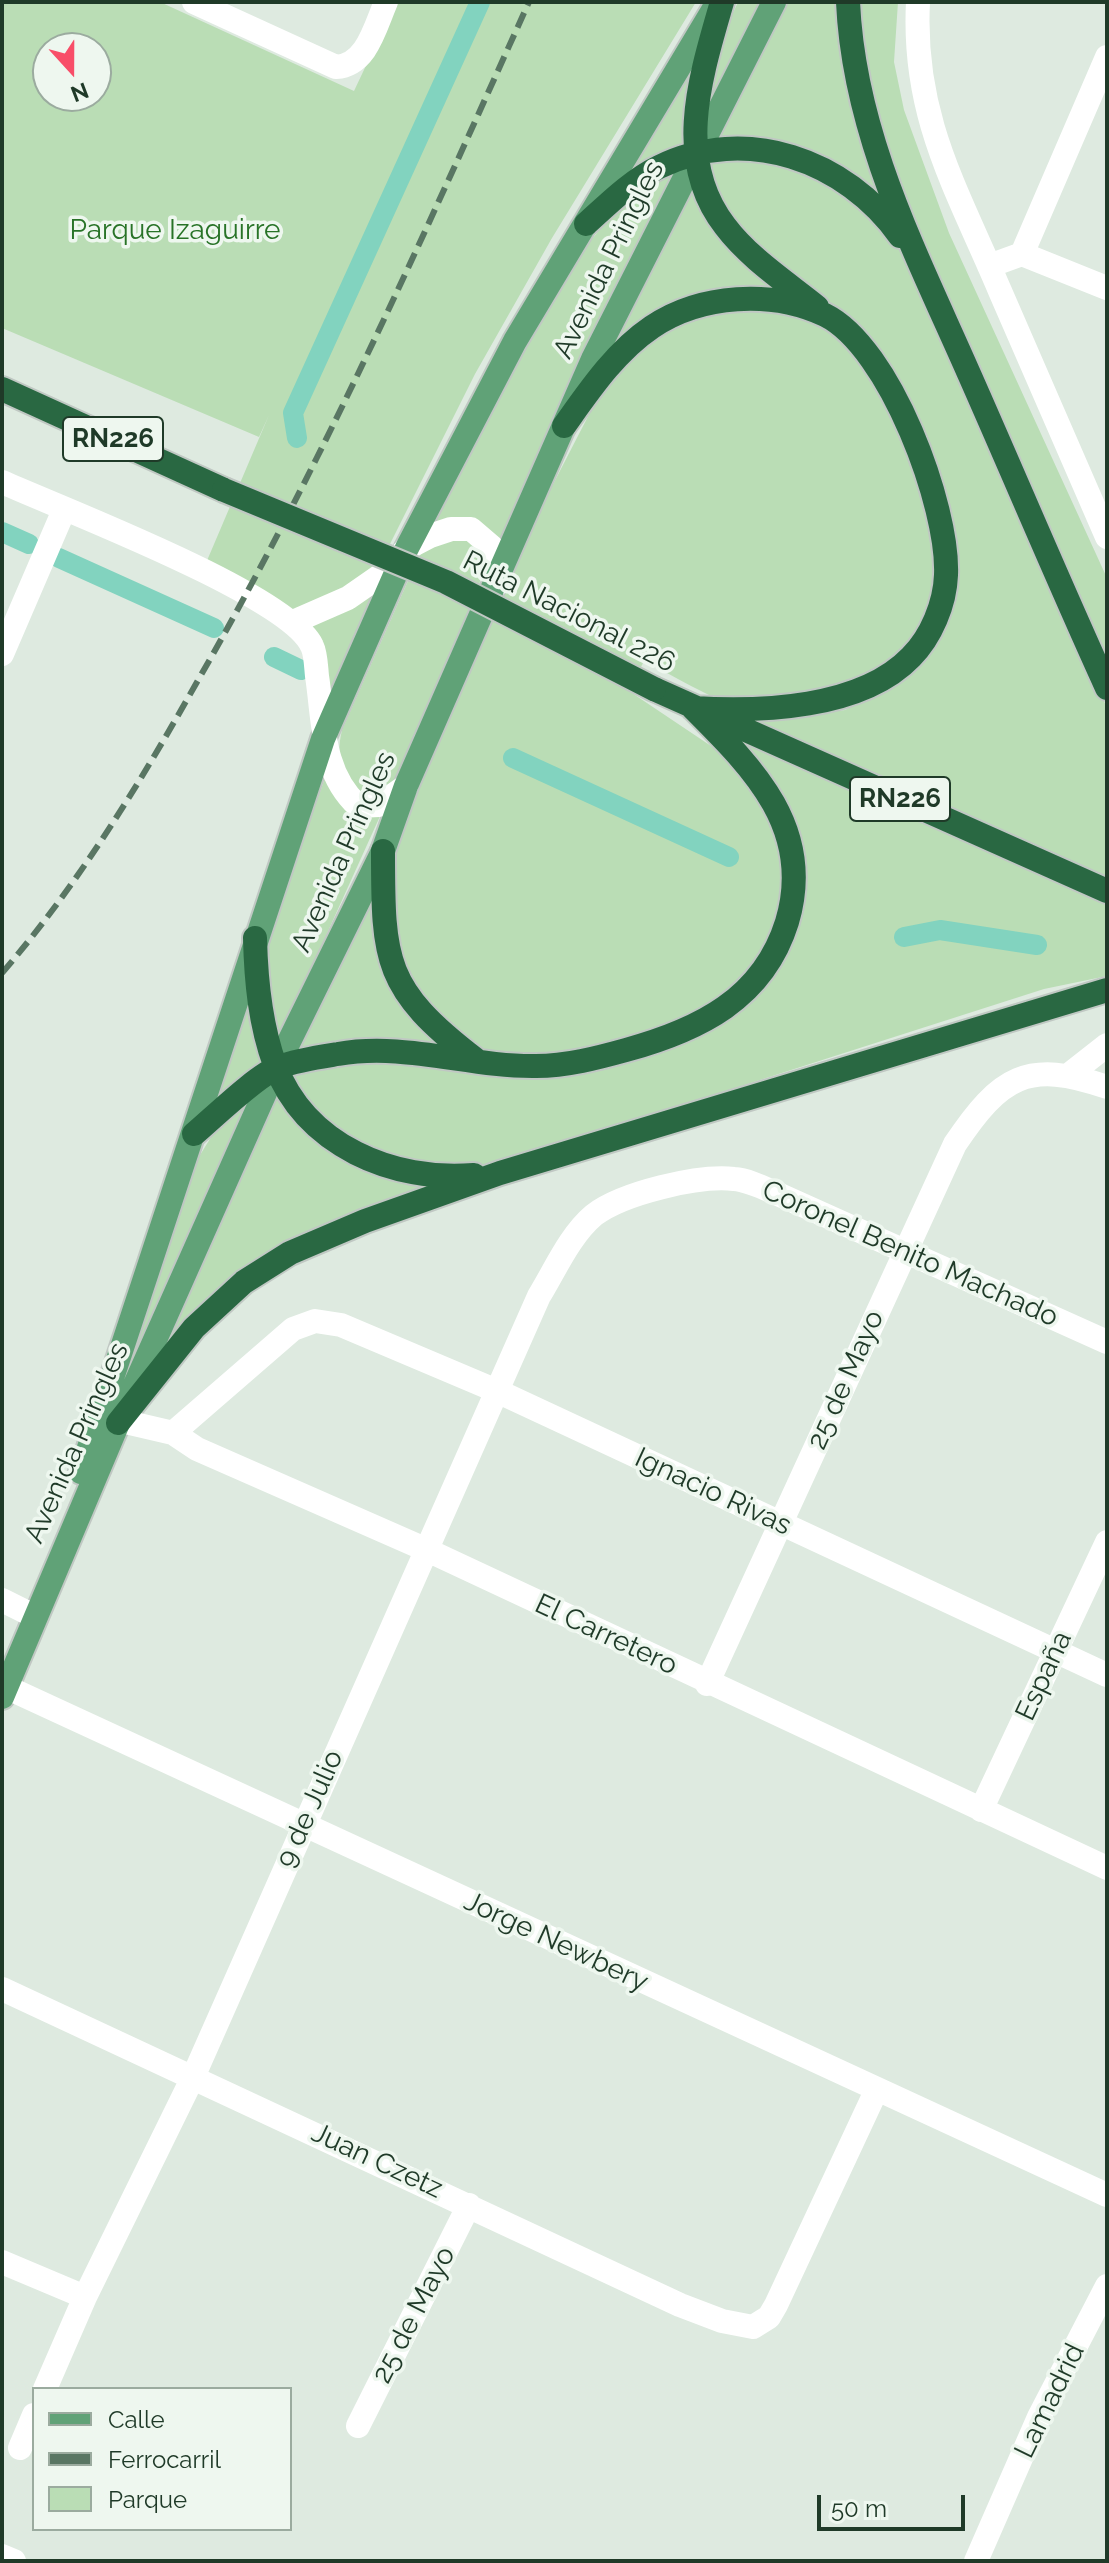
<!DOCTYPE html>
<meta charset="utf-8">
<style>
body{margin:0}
#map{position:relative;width:1109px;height:2563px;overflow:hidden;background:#deeae0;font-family:Raleway,sans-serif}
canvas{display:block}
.frame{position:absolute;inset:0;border:4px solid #1f3a28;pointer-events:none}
.legend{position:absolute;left:32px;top:2387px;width:260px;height:144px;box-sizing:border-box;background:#eef7ef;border:2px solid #9bab9f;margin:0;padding:10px 14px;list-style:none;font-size:24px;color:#1f3a28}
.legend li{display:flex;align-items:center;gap:16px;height:40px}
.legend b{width:40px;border:2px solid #9bab9f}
.north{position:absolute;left:32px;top:32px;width:80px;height:80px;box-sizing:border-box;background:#eef7ef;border:2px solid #9bab9f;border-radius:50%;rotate:159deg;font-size:22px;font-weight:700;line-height:32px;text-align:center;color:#1f3a28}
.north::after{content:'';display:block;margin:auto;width:28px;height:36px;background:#f84e68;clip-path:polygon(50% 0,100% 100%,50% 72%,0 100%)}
.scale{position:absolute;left:817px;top:2495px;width:148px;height:36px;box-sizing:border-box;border:4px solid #1f3a28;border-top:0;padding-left:10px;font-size:24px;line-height:28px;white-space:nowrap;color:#1f3a28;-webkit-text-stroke:6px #eef7ef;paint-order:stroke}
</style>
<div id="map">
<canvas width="1109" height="2563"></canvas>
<div class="frame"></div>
<ul class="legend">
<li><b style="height:10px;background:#60a277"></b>Calle</li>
<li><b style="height:10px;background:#597663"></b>Ferrocarril</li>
<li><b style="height:22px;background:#baddb5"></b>Parque</li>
</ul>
<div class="north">N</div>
<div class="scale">50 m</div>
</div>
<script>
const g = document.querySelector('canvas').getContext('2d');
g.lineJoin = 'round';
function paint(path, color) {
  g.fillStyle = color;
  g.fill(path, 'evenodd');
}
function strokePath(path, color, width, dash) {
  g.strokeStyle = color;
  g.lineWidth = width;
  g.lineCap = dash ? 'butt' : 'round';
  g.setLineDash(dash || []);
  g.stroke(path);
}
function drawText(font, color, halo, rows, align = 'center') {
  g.font = font + ' Raleway,sans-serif';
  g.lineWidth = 7;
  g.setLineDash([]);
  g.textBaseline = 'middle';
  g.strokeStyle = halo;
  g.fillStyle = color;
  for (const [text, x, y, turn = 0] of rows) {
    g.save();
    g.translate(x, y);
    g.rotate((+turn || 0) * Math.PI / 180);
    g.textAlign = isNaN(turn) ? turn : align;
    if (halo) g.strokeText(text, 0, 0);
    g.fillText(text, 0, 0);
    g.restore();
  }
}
paint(new Path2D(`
 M2,2H160L354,91L396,2H696L552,238L475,374L385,554L368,577L292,615L203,570L269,415L259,437L2,328ZM48,48H96V96H48Z
 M738,2H764L705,123L719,43Z
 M785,2H844L888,208L870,189L711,146Z
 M855,2H898L894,62L904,110L949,233L1107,578V671L868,112Z
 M695,62L691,150L617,188Z
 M743,156C826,164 868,202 915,268L1107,708V881L749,722L845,710L883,690L910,668L954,534L946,491L897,383L756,249L720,206L706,162Z
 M677,171L500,549L433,525L519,354L579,255L609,218L640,188Z
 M691,180L782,292L752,289L605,360Z
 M721,310C754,310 791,309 821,326C862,349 886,403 902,444C913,470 925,496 932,523C958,620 892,682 803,696C784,699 756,709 737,706C721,704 663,670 644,661L629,691L729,758L761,793L782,840L785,870L774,942L716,1008L601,1048L549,1056L481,1051L452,1033L403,976L391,883L398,842L430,754L548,494L597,399L633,353L678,322Z
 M447,538L476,540L484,559L475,608L394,785L370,798C341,786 335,759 342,730L419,556L431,544Z
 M375,593L327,708L310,626Z
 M739,739L1107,901V976L1044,989L482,1169L396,1162L327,1129L290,1076L310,1067L378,1054L489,1070L680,1044L726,1022L758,993L802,899Z
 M325,778L381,814L277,1044L262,979L268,938Z
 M375,882L377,942L444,1047L291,1056Z
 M249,985L268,1065L206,1113Z
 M279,1083L311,1134L449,1183L326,1229L155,1358Z
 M252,1099L118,1406L111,1404L192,1168L221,1121Z`), '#baddb5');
strokePath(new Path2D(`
 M297,438L293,413L480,2
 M2,532L29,544
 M59,558L214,628
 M274,657L301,670
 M513,758L729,857
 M904,937L940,930L1037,945`), '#82d3bf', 20);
const major = new Path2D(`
 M81,1472L323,739L407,548L515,341L718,2
 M2,1697L118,1423L276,1068L383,851L406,786L593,359L774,2`);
const highway = new Path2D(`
 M722,2C701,75 673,159 725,226C749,258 786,282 817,307
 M848,2C854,136 917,255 970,376C1016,480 1060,585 1107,688
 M586,224C608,204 632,180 659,167C746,124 846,160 900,236
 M2,389L224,490
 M564,426C589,391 615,352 652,327C701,294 772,290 825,315C890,347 949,507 946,575C945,604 931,637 911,657C861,709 760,712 693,708
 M654,689L1107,891
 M383,851C383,962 384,989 475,1059
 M255,938C256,981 260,1024 275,1065C306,1146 393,1182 474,1175
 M194,1134C213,1118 258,1074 279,1067C297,1060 319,1057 338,1054C404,1042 470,1067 536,1066C567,1066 597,1058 626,1050C699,1030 763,999 787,922C815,829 753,768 693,708
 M118,1423L194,1328L244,1282L290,1253L365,1221L500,1173L1107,990`);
strokePath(major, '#c0c8c3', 28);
strokePath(highway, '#c0c8c3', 28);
strokePath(new Path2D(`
 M194,2L336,67C367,65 375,27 386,2
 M918,2C912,117 957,189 1000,291C1036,373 1071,455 1107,537
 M1022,254L1107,288
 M989,266L1022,254L1107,57
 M2,482C62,509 289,595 312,646C316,654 316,667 317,676C324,722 321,772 358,806L379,805L406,786
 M293,622L348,598L384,573L407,548L430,536L451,529H471L492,547L497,584
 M2,654L64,510
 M1070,1074L1107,1045
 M100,1416L173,1433L197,1449L427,1550L1107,1868
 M173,1433L293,1329L315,1321L341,1325L497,1391L1107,1675
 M2,1600L34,1616
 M707,1684L955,1144C1000,1077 1027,1059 1107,1087
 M6,1687L1107,2195
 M981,1810L1107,1542
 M2,1989L680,2305L722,2321L753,2327L769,2317L776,2305L876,2091
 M2,2262L85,2297
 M45,2389L85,2297L194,2075L539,1296C555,1270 570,1235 594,1215C623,1193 698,1175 734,1179C749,1180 766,1189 780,1195L1107,1342
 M358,2426L469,2205
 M20,2448L34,2415
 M2,2556L14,2561
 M976,2561L1039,2417L1107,2286`), '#fff', 24);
strokePath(major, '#60a277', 24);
strokePath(highway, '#296842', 24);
strokePath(new Path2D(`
 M2,973C78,885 140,783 197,682C323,463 425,232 529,2`), '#597663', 6, [16, 8]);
const highwayBridge = new Path2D(`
 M224,490L446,582L654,689`);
strokePath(highwayBridge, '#c0c8c3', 28, []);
strokePath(highwayBridge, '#296842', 24);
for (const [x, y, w] of [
 [113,439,100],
 [900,799,100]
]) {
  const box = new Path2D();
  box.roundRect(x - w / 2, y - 22, w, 44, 6);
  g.fillStyle = '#eef7ef';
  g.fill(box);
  strokePath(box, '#1f3a28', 2);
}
drawText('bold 26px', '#1f3a28', null, [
 ["RN226",113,439],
 ["RN226",900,799]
]);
drawText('28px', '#287327', '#eef7ef', [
 ["Parque Izaguirre",175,231]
]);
drawText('28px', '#1f3a28', '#eef7ef', [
 ["Avenida Pringles",609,260,-64],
 ["Ruta Nacional 226",569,612,27],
 ["Avenida Pringles",344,852,-66],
 ["Coronel Benito Machado",910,1254,24],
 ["25 de Mayo",846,1380,-66],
 ["Avenida Pringles",77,1443,-66],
 ["Ignacio Rivas",713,1492,25],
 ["El Carretero",606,1635,25],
 ["España",1044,1676,-65],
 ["9 de Julio",310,1809,-66],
 ["Jorge Newbery",556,1942,25],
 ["Juan Czetz",377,2161,25],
 ["25 de Mayo",414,2315,-63],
 ["Lamadrid",1050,2401,-64]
]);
</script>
